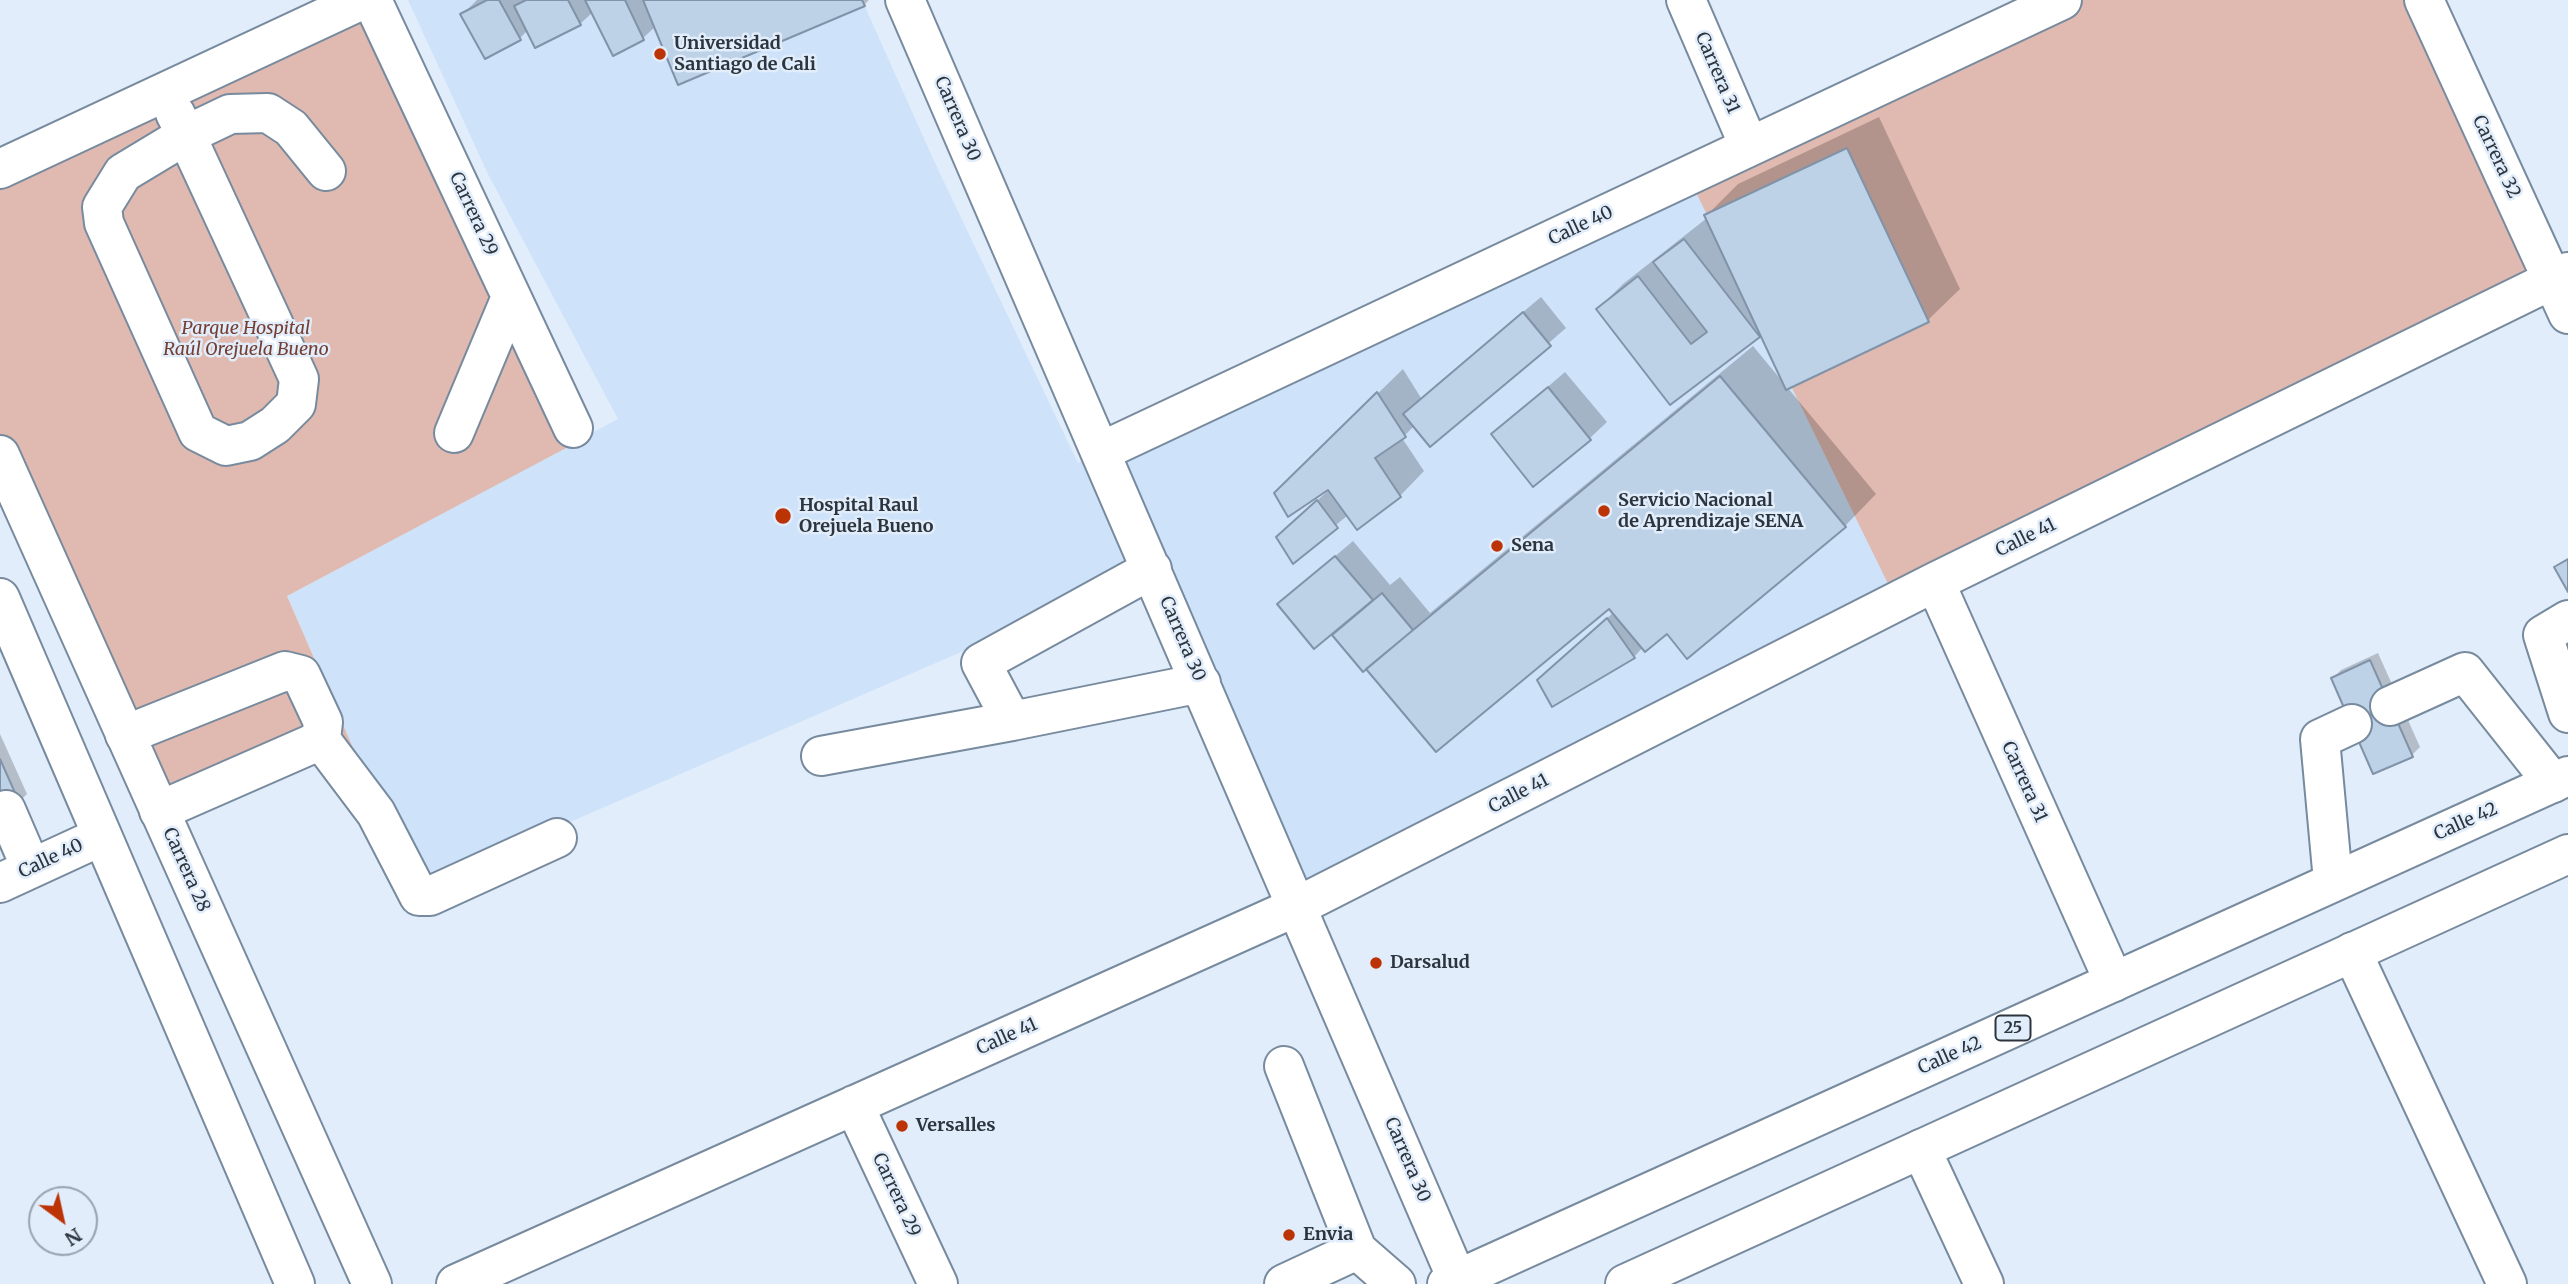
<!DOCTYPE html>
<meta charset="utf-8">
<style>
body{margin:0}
#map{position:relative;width:2568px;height:1284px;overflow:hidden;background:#e1edfb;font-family:Merriweather,serif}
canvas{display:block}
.north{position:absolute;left:28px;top:1186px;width:70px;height:70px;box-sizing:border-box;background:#e1edfb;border:2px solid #99a3af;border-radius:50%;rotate:147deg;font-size:19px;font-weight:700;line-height:28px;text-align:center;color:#2c343d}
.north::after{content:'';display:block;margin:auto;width:24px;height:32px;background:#bc3306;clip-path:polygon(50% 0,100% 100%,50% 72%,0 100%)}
</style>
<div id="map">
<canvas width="2568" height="1284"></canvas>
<div class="north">N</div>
</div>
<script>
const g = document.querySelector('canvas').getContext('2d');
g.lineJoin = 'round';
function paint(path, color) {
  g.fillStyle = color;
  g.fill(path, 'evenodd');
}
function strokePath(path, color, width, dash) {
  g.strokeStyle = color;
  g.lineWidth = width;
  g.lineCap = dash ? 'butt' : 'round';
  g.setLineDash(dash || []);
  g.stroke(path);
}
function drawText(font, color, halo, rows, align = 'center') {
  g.font = font + ' Merriweather,serif';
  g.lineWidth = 5;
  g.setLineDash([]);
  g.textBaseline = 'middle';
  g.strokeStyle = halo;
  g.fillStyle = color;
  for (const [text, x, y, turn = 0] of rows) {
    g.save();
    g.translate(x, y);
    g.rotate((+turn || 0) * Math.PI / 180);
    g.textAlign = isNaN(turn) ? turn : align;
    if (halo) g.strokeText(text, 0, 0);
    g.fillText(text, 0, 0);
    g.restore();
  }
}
paint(new Path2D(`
 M408,0H862L934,161L1078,463L2062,0L2552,280L1298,906L1152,569L425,885L354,750L287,596L618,419L488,174Z`), '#cee2f9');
paint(new Path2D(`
 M2062,0H2424L2552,280L1897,602L1688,176Z
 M363,12L568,447L287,596L354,750L159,811L0,437V178Z`), '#e0bab0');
paint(new Path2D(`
 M477,0H869L864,5L656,26L643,38L613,53L593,12L580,24L528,30L520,38L462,15Z
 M1879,117L1960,289L1928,320L1787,387L1876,494L1845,526L1667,632L1643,647L1634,657L1556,664L1614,612L1609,607L1363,670L1332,632L1279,604L1353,541L1390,585L1400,577L1430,613L1753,346L1782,381L1761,333L1671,403L1598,309L1623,284L1707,218L1706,216L1738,184Z
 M1541,297L1566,328L1431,445L1414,426L1402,438L1424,471L1400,496L1348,515L1293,561L1295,520L1329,490L1300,469L1403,369L1421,398Z
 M1565,372L1607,422L1590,438L1534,484L1493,434Z
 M2378,653L2420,747L2412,755L2333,678L2341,670Z
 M0,734L27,794L19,802L0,810Z`), '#0003');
const building = new Path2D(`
 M487,0H499L521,40L485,59L460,14Z
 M526,0H568L581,25L535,48L514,6Z
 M585,0H625L644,40L613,56Z
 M643,0H862L865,6L678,85Z
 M1847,148L1929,322L1786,390L1704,215Z
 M1684,239L1760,337L1670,405L1596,309L1638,276L1691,344L1707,332L1653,262Z
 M1523,312L1551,346L1430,447L1403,414Z
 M1720,376L1846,527L1687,659L1667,634L1645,652L1609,609L1436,752L1366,669Z
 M1548,387L1591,440L1533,487L1491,434Z
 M1377,392L1406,437L1375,458L1401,497L1357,530L1328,490L1288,517L1274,493Z
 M1317,500L1338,528L1293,564L1276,537Z
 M1335,556L1373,600L1314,649L1277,604Z
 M2568,559V592L2554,567Z
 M1382,593L1413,630L1363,672L1332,635Z
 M1607,618L1635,658L1552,707L1537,680Z
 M2370,660L2413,757L2373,774L2331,678Z
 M0,759L20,804L0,812Z`);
paint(building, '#bdd1e7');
strokePath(building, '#8093a8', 2);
const minor = new Path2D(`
 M372,0L573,428
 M905,0L1457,1279
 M1686,0L1749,146
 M2424,0L2568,314
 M175,113L186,135L230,114L268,113L291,128L326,171
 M186,135L299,379L296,404L275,425L250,441L226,446L198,432L104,223L102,207L123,173Z
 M0,169L362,0
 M454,433L511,297
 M1100,452L2062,0
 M1152,569L981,663L1012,721L1201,683
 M1935,582L2114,982
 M2568,620L2543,635L2568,713
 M2390,706L2465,672L2553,783
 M125,735L285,671L301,675L323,722L321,740L159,811
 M321,740L376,813L419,896H430L557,838
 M821,756L1012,721
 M6,810L31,868
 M2333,881L2320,739L2352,724
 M0,883L102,836
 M2352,952L2507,1284
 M1284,1066L1357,1250L1396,1284
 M854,1105L938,1284
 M1921,1149L1984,1284
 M456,1284L1298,906L1935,582L2568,272
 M1284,1284L1357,1250`);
const major = new Path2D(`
 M0,455L372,1284
 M0,598L295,1284
 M1447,1284L2568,776
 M1625,1284L2568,854`);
strokePath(minor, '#778a9e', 42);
strokePath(major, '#778a9e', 42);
strokePath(minor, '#fff', 38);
strokePath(major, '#fff', 38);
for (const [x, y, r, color] of [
 [660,54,7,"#bc3306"],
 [1604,511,7,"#bc3306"],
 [783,516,9,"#bc3306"],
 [1497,546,7,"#bc3306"],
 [1376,963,7,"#bc3306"],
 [902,1126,7,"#bc3306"],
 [1289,1235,7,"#bc3306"]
]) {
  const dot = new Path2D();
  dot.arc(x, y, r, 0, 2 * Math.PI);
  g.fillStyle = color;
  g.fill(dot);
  strokePath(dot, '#e1edfb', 2.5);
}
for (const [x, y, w] of [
 [2013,1028,35]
]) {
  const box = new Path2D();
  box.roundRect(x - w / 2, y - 12.5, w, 25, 5);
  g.fillStyle = '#e1edfb';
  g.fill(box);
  strokePath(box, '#2c343d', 2);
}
drawText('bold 16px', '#2c343d', null, [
 ["25",2013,1028]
]);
drawText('bold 18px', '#2c343d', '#e1edfb', [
 ["Universidad",674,44],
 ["Santiago de Cali",674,65],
 ["Servicio Nacional",1618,501],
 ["de Aprendizaje SENA",1618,522],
 ["Hospital Raul",799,506],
 ["Orejuela Bueno",799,527],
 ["Sena",1511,546],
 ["Darsalud",1390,963],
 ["Versalles",916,1126],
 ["Envia",1303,1235]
], 'left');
drawText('18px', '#2c343d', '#e1edfb', [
 ["Carrera 31",1717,73,67],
 ["Carrera 30",957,119,67],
 ["Carrera 32",2496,157,65],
 ["Carrera 29",473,214,65],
 ["Calle 40",1581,226,-25],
 ["Calle 41",2026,538,-26],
 ["Carrera 30",1182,639,67],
 ["Carrera 31",2024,782,66],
 ["Calle 41",1519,794,-27],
 ["Calle 42",2466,822,-24],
 ["Calle 40",51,859,-25],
 ["Carrera 28",186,870,66],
 ["Calle 41",1007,1037,-24],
 ["Calle 42",1950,1056,-24],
 ["Carrera 30",1407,1160,67],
 ["Carrera 29",896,1195,65]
]);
drawText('italic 18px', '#753e30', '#e1edfb', [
 ["Parque Hospital",246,329],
 ["Raúl Orejuela Bueno",246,350]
]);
</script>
